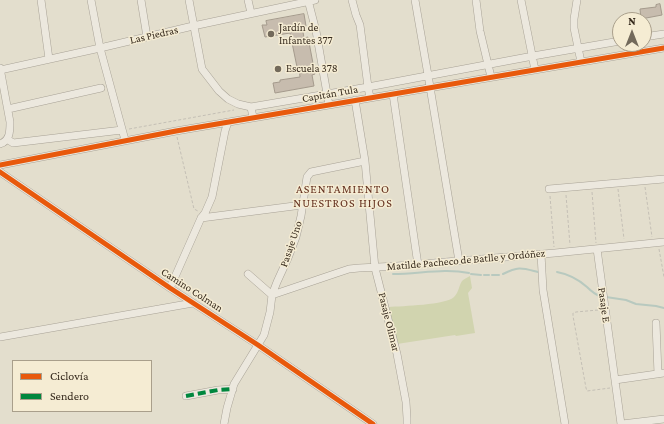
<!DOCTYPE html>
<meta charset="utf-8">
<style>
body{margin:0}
#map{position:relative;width:664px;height:424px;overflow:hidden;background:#e3decd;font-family:"Crimson Pro",serif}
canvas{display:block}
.legend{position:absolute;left:12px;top:360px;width:140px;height:52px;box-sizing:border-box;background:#f5ecd3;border:1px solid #a99f8b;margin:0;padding:5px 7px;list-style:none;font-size:12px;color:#372b1e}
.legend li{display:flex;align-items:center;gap:8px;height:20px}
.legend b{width:20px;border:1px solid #a99f8b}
.north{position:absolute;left:612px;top:12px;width:40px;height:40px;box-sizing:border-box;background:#f5ecd3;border:1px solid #a99f8b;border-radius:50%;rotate:0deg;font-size:11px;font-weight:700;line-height:16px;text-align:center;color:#372b1e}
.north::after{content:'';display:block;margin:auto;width:14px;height:18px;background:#736a5b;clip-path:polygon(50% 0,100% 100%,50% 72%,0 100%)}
</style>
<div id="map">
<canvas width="664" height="424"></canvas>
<ul class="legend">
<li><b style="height:5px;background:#e8590c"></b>Ciclovía</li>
<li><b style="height:5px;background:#00873e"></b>Sendero</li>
</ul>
<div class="north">N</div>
</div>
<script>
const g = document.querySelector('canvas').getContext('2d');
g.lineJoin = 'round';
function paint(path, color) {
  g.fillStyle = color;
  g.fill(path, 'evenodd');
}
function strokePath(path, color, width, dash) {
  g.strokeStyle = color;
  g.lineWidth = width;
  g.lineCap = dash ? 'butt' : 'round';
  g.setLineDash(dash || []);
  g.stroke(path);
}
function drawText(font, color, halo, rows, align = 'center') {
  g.font = font + ' "Crimson Pro",serif';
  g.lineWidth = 3;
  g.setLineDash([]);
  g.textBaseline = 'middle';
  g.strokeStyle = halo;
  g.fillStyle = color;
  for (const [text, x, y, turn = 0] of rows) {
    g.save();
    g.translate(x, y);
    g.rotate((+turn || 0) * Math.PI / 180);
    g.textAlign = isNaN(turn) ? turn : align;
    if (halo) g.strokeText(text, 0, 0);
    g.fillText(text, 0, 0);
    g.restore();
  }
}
paint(new Path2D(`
 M470,276L472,288L468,293L475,333L456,336L455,335L397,344L389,307C402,306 446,305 454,297C459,292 459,285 462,281C464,279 468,277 470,276Z`), '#d1d4af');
strokePath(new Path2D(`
 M557,272C568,274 578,279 587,287C591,291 594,294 600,296
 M393,274C419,274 444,268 469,273
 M471,274L481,275
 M503,274C519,266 522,268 538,272
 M484,275H489
 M492,275H499
 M606,297L626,300L636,304L656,306L664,308`), '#b8c9bf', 2);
const building = new Path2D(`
 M660,4L662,15L641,19L640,9L656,7V5Z
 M304,14L306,26H302L304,38L308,37L315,74L312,75L314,86L275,93L273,83L280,82V80L300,77L299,67H297L290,33L265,37L262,25H267L266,21Z`);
paint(building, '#c7bcae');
strokePath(building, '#a49a8c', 1);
const minor = new Path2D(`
 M41,0L49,59
 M91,0L100,48L125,140
 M141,0L147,37
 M189,0L202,69L219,91L228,99L238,104L251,107
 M248,0L251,13
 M308,0L316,31L329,105
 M415,0L428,75L459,261
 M476,0L480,31L491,77
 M521,0L535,70
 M577,0L574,19V28L581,62
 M644,37L664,34
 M627,44L630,54
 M0,68L10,122C10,131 10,141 0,144
 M0,70L100,48L193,26L315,0
 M393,94L418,265
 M370,98L368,87L533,56L620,41
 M355,100L365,161L375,268L397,354L406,402L407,418V424
 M8,109L101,88
 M253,118L251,107L368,87L360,25L356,15L352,0
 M7,139L13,143L122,130
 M0,165L176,131L664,48
 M0,172L170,288L258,345L373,424
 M549,189L664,179
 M201,218L302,205
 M597,249L621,424
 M541,254L543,290L565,424
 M248,274L272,295L337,273L349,269L359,268L397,266L555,253L664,242
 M170,288L201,218L205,213L212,197L225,131L228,122
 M656,323L658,374
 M0,337L193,303
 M615,380L664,373
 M186,396L218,390L233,389
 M224,424L227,408L234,384L264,335L270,312L272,295L277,282L288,258L296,237L301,216L307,177L311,172L365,161
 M622,424L664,419`);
strokePath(minor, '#a8a296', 8);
strokePath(new Path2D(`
 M129,129L234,110
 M177,137L194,209L198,211
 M645,187L652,237
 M618,189L624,239
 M592,192L596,243
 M566,195L570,245
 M550,196L554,247
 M659,249L664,277
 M598,310L576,312L573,313V316L586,388L587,391L610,388`), '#c4bfb5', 1, [3, 2]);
strokePath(minor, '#ece8de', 7);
strokePath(new Path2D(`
 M186,396L218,390L233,389`), '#00873e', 4, [8, 4]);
strokePath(new Path2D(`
 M0,165L176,131L664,48
 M0,172L170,288L258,345L373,424`), '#e8590c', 5);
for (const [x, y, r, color] of [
 [271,34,4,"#736a5b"],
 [278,69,4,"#736a5b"]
]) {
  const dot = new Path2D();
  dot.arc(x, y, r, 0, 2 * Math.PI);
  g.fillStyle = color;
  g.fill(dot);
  strokePath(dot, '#f5ecd3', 1.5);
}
drawText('11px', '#372b1e', '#f5ecd3', [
 ["Jardín de",279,28],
 ["Infantes 377",279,41],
 ["Escuela 378",286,69]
], 'left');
drawText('11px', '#372b1e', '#f5ecd3', [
 ["Las Piedras",154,35,-13],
 ["Capitán Tula",330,94,-10],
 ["Pasaje Uno",291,244,-71],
 ["Matilde Pacheco de Batlle y Ordóñez",466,260,-5],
 ["Camino Colman",192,290,33],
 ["Pasaje E",604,305,82],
 ["Pasaje Olimar",389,322,76]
]);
g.letterSpacing = '1px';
drawText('12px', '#632f1e', '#f5ecd3', [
 ["ASENTAMIENTO",343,189],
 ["NUESTROS HIJOS",343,203]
]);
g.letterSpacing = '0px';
</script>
